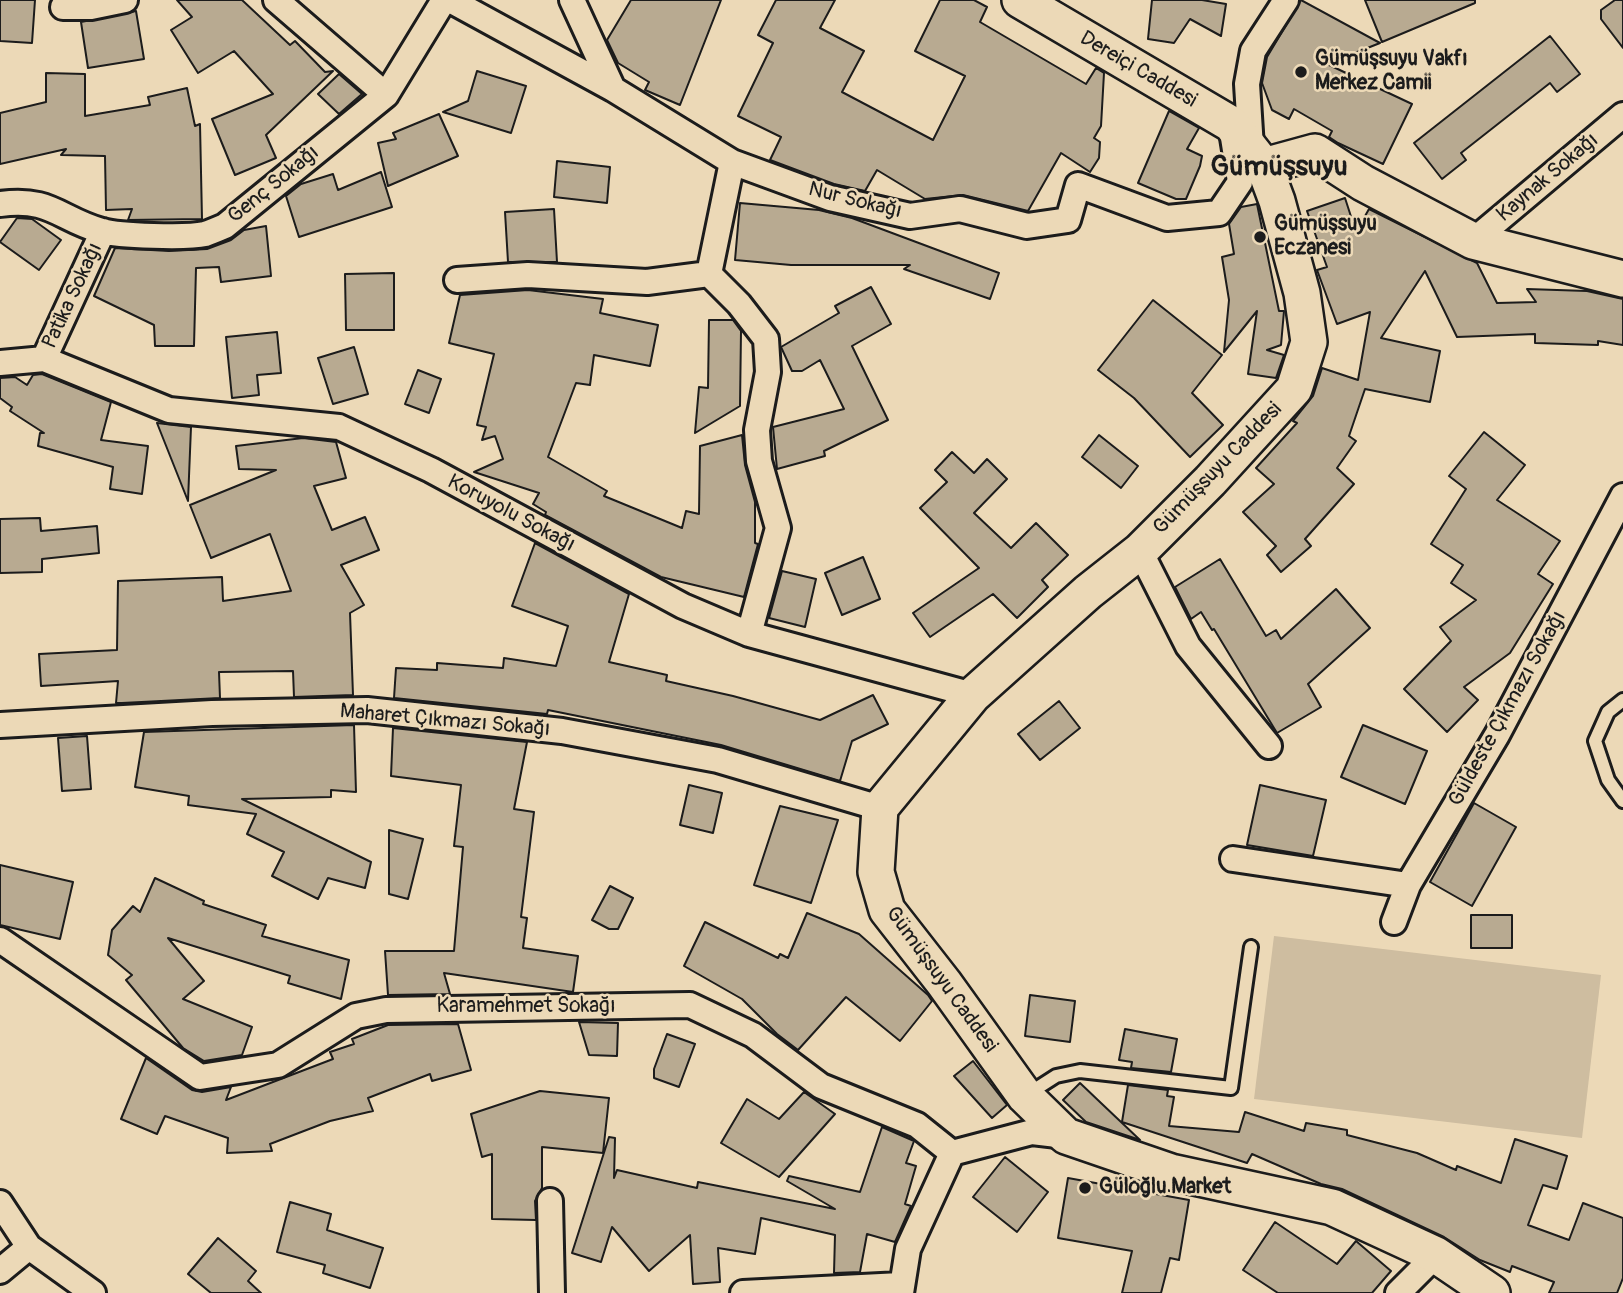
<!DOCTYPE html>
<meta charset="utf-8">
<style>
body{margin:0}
canvas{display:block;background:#ecd9b7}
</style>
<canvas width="1623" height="1293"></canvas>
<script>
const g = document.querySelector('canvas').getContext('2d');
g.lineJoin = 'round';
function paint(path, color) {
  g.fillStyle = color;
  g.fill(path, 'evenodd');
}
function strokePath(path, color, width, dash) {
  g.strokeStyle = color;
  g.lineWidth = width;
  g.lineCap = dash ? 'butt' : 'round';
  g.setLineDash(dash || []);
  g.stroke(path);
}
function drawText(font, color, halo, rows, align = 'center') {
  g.font = font + ' Pangolin,sans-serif';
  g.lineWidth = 5;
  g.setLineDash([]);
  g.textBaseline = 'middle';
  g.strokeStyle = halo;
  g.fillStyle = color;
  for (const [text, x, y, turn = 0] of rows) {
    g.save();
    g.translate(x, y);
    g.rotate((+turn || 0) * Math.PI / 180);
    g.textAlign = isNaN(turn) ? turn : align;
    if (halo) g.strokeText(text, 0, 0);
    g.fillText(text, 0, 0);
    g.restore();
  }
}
paint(new Path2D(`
 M1274,936L1601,975L1582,1138L1254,1099Z`), '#cebda0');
const building = new Path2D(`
 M0,0H35L32,43L0,41Z
 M177,0H242L290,45L295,41L325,72L333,71L266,135L276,158L235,175L212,119L273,94L234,51L198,73L171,30L192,17Z
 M631,0H721L680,105L645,90L649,82L618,63L607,40Z
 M776,0H835L820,28L864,51L842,92L933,140L965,76L915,51L940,0H974L987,7L980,22L1086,84L1096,68L1104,73L1101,126L1094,138L1100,142L1099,158L1090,172L1061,153L1028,211L963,195L925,199L877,170L865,191L834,184L770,160L781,137L738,116L773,43L758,35Z
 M1152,0H1202L1226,4L1221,36L1190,19L1174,43L1148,39Z
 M1301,0L1380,43L1327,64L1412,104L1383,164L1338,143L1329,137L1332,131L1294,109L1289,119L1272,110L1262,83L1267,57Z
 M1365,0H1475V3L1382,42Z
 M1615,0H1623V48L1601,19V10Z
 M136,11L144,59L88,68L81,22Z
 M1550,36L1580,74L1557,92L1550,83L1461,153L1466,160L1442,179L1414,143Z
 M477,71L526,86L511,133L443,112L468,101Z
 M46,73L85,74V116L150,105L148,97L187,88L195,126L200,124L202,219L128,220L132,209L106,210L105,156L61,155L66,149L0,164V113L46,102Z
 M339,74L362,94L339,114L318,94Z
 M1169,111L1199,128L1187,149L1202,156L1200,166L1186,199H1176L1138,183Z
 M439,114L458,156L388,186L378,143L396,139L393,133Z
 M557,161L610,167L607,203L554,197Z
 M381,172L392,207L299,237L286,196L301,184L333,174L338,190Z
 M1345,198L1356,232L1369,209L1477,263L1497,303L1536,302L1527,289L1587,291L1623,299V345L1598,341V345L1535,343V334L1457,337L1425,271L1381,338L1440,351L1430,402L1365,389L1349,436L1356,441L1337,468L1354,484L1305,539L1311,546L1281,572L1267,555L1276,546L1243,512L1274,484L1256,468L1297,423L1293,421L1313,396L1322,368L1358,380L1370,312L1337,324L1317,270L1327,267L1307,211Z
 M740,203L819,210L852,218L999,273L990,299L904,269L910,265H791L735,260Z
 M1257,204L1279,311H1284L1281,345L1267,350L1284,355L1276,378L1248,374L1257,311L1224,352L1229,300L1222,257L1234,254L1229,224L1241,207Z
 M554,209L557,262H508L505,212Z
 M17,218L32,219L61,240L39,270L0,242Z
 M266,226L271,276L221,282L219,267L196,268L194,346H155L154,325L94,296L115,248L169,251L207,249L231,240L244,230Z
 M394,273V330H346L345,274Z
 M871,287L891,324L852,346L888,420L824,451L825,456L777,469L773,427L844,409L820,360L802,371H792L781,347L839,313L835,306Z
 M528,290L603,299L600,313L658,325L650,366L594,355L590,385L576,383L548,457L607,491L604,496L682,528L686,511L699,514L700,446L742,435L745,465L755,502V543L758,544L744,597L661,577L545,515L546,512L533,504L539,493L474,472L503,459L495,436L482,440L486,427L477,425L494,354L449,343L460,295Z
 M1153,300L1222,355L1192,393L1223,425L1190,457L1134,398L1098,370Z
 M709,320H733L741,331L740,406L695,433L699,387L708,388Z
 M277,332L281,373L257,375L259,395L232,398L226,337Z
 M354,347L368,394L333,404L318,358Z
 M418,370L441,379L429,413L405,404Z
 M42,374L111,402L101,440L148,446L142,494L110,489L113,467L38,446L40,433H44L10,411L12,407L0,398V378L15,377L27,385L33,375Z
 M157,423L191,427L188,501Z
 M1484,432L1525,465L1497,500L1560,541L1538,574L1553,584L1510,653L1464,687L1478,700L1447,732L1404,689L1451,641L1440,627L1476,600L1451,583L1463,565L1431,544L1466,489L1449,476Z
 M1099,435L1138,466L1121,488L1082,457Z
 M303,438L336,442L346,478L314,486L332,530L365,517L379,550L341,565L364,605L350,613L353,695L294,697L293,671L219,672L220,698L122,703H116L118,681L41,686L39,654L117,650L118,581L222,577L223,601L291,591L270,534L211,558L190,505L276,470L239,469L236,446Z
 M952,452L974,473L987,459L1007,479L974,513L1011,548L1036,523L1068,555L1042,580L1048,587L1017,618L993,594L930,637L913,613L979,568L920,508L947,482L935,470Z
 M40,518L41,531L97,526L99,553L42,559V572L0,573V519Z
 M535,543L629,594L609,662L667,675L666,681L733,696L820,720L873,695L888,724L852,741L840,781L721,745L548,710L547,714L394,698L396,668L437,670V663L503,668L504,658L556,666L568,626L512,606Z
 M863,557L880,599L842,615L825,573Z
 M1220,559L1266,636L1276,630L1281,639L1336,589L1370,628L1308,684L1321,707L1277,733L1214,629L1212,630L1201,612L1191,619L1175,587Z
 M782,571L816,579L805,627L769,618Z
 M1059,701L1080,728L1040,760L1018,734Z
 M354,725L356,792L331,790V797L242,799L371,862L365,888L328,878L318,899L272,876L284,852L247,834L256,814L188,805L189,796L135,787L144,732Z
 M1363,725L1427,751L1405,804L1341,777Z
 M393,728L527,742L514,809L534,812L521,917L527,918L523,948L578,956L573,992L444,973L450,994L388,995L385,951H454L463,847L454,846L461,785L391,776Z
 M87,736L91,789L62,791L58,738Z
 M689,785L722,793L713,833L680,825Z
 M1260,785L1326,800L1313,856L1247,845Z
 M1474,803L1516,827L1472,906L1430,882Z
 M780,806L838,820L811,903L754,885Z
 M389,830L423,839L408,899L389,894Z
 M0,865L73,882L60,939L0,925Z
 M155,878L204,901L203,904L266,925L262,936L349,960L341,999L288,983L290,976L168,938L204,981L183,999L252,1027L242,1055L204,1061L183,1048L126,980L132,975L108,955L112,930L133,906L140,912Z
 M610,886L633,898L618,929H609L592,920Z
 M807,913L859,934L928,995L932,1001L900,1041L846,997L798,1050L777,1034L742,999L684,966L705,922L778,958L780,954L788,958Z
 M1471,915H1512V948H1471Z
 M1030,995L1075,1001L1070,1042L1025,1036Z
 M579,1022L618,1023L617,1056L589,1055Z
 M458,1024L471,1070L432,1081L430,1074L368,1098L373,1111L330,1121L270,1144L272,1151L227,1153L228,1138L165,1116L157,1134L121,1119L146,1058L192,1090L202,1092L231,1087L226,1100L333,1059L330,1052L354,1044L352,1039L388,1025Z
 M1125,1029L1177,1039L1171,1072L1131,1068L1132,1062L1119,1060Z
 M667,1034L695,1044L679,1087L654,1078V1069Z
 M973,1061L1007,1105L992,1118L954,1076Z
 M1080,1083L1101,1103L1140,1140L1086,1122L1063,1100Z
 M1128,1085L1168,1090L1167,1096L1174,1097L1169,1126L1239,1132L1245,1112L1304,1131L1306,1123L1347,1130V1135L1417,1153L1456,1170L1457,1166L1501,1183L1515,1139L1567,1156L1557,1189L1543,1185L1528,1225L1569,1240L1583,1203L1623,1218V1278L1617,1293H1549L1554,1282L1512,1266L1510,1272L1480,1260L1444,1237L1342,1189L1321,1184L1252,1154L1247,1163L1122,1122Z
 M540,1091L609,1098L603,1153L542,1147V1188L535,1201L536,1220L492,1219V1154L482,1157L471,1114Z
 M804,1092L835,1114L779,1177L721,1143L747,1099L779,1119Z
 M882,1127L914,1141L906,1163L916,1166L905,1204L911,1206L895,1242L867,1234L860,1272L834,1273L835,1235L761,1218L755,1254L718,1248L720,1282L693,1284L690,1235L649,1271L612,1227L601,1262L572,1253L609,1137L615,1138L614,1178L617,1170L697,1188L698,1182L835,1209L787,1181L789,1176L860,1192Z
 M1005,1157L1048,1192L1017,1232L973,1197Z
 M1068,1178L1189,1200L1179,1260L1170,1258L1161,1293H1122L1132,1251L1058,1238Z
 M290,1202L331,1214L327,1230L383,1248L370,1288L323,1273L325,1265L277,1252Z
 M1275,1222L1337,1264L1356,1241L1391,1271L1372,1293H1278L1243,1270Z
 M218,1238L256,1271L248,1281L261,1293H211L188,1274Z`);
paint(building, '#b8aa91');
strokePath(building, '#1c1c1c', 2);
const lane = new Path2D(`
 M1623,700L1608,712L1595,741L1608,780L1623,801
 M1028,1094L1056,1076L1080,1071L1231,1088L1251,947`);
const street = new Path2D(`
 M276,0L386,95
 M450,0L613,89L732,162L830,198L910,216L960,209L1027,226L1068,220L1078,185L1167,218L1219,213L1240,182L1231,125
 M572,0L613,89
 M63,7H91L125,0
 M1251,148L1247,84L1253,51L1286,0
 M0,204C51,197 59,219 102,231C119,236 187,238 205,234C211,232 218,229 225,226L386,95L444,0
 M1473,241L1623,115
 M709,274L739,304L766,339L768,372L757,430L759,461L778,528L749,634
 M709,274L732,162
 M457,280L528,275L647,282L709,274
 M44,359L169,410L339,427L431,470L683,606L749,634L973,695
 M0,363L44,359L103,231
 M1140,551L1188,646L1269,746
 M0,725L212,713L367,710L562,731L718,760L880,808
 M1233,859L1408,885
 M1394,922L1408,885L1497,735L1623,496
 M0,940L200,1077L278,1065L356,1016L386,1010L690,1005L753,1035L821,1086L917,1125L952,1153
 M952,1153L1032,1132L1066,1136
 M550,1201L552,1293
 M0,1203L29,1247L93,1293
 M0,1271L29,1247
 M743,1293L901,1285
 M901,1293L908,1249L952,1153
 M1398,1293L1436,1255`);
const secondary = new Path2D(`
 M1020,0L1231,124L1264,166L1277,201L1302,293L1309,342L1294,389L1210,481L1140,551L1088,592L973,695L880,808L876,872L887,910L944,983L1025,1096L1066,1136L1171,1172L1332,1207L1436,1255L1492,1293
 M1264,166L1315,152L1363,183L1473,241L1623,279`);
strokePath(lane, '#1c1c1c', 18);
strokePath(street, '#1c1c1c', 30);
strokePath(secondary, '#1c1c1c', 40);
strokePath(lane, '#ecd9b7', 12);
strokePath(street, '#ecd9b7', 24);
strokePath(secondary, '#ecd9b7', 35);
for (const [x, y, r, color] of [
 [1301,72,7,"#1c1c1c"],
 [1260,237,7,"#1c1c1c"],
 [1085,1188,7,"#1c1c1c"]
]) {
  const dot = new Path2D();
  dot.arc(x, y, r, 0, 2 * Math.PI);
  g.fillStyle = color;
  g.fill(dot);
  strokePath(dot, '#ecd9b7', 2.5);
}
drawText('bold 21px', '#1c1c1c', '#ecd9b7', [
 ["Gümüşsuyu Vakfı",1315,60],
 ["Merkez Camii",1315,84],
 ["Gümüşsuyu",1274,225],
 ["Eczanesi",1274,249],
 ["Güloğlu Market",1099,1188]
], 'left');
drawText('21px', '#1c1c1c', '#ecd9b7', [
 ["Dereiçi Caddesi",1138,70,30],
 ["Kaynak Sokağı",1548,178,-40],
 ["Genç Sokağı",274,185,-39],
 ["Nur Sokağı",855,201,14],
 ["Patika Sokağı",73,296,-65],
 ["Gümüşsuyu Caddesi",1218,469,-46],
 ["Koruyolu Sokağı",511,514,28],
 ["Güldeste Çıkmazı Sokağı",1508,709,-61],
 ["Maharet Çıkmazı Sokağı",445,721,5],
 ["Gümüşsuyu Caddesi",941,980,54],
 ["Karamehmet Sokağı",526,1007]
]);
drawText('bold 28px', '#1c1c1c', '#ecd9b7', [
 ["Gümüşsuyu",1279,168]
]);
</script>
